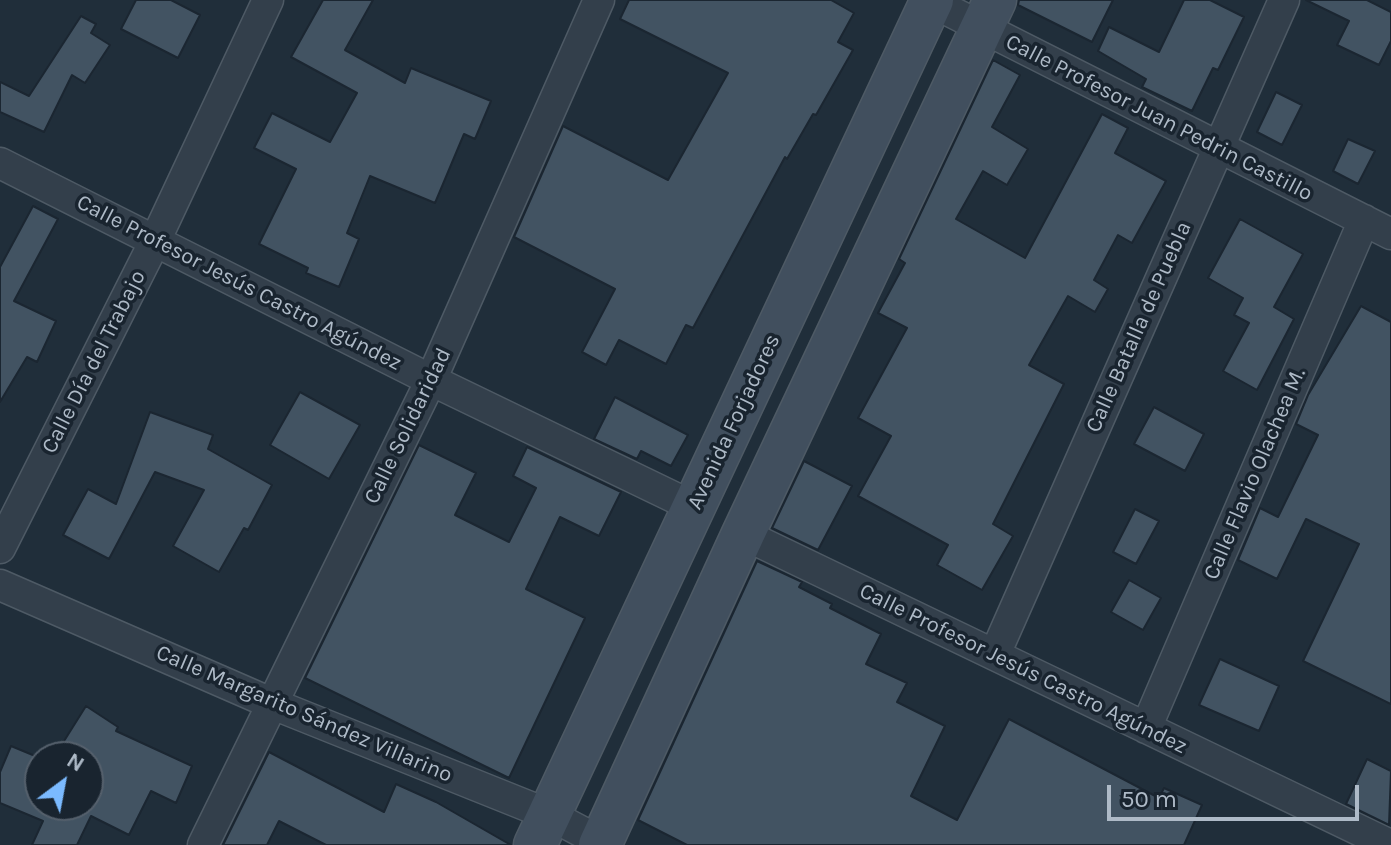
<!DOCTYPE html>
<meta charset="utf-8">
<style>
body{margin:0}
#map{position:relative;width:1391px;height:845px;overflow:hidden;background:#202e3a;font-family:Karla,sans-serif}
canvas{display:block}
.north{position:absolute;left:24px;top:741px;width:80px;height:80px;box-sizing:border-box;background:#19242f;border:2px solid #55606c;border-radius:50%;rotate:32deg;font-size:22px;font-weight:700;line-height:32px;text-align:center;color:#aebac7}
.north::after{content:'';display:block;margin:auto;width:28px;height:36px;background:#7bbaff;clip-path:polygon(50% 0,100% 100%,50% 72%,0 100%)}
.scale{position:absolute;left:1107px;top:785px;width:252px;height:36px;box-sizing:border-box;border:4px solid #aebac7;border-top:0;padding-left:10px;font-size:24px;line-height:28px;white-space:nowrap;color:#aebac7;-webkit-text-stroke:6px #19242f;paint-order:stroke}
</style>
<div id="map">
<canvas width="1391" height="845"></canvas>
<div class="north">N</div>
<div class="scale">50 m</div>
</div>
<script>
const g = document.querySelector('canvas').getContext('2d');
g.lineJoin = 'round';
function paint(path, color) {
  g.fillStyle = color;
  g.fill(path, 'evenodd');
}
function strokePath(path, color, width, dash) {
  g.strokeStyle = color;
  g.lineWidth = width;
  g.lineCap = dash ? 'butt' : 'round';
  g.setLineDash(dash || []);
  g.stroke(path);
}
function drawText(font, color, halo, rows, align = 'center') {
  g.font = font + ' Karla,sans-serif';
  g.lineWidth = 7;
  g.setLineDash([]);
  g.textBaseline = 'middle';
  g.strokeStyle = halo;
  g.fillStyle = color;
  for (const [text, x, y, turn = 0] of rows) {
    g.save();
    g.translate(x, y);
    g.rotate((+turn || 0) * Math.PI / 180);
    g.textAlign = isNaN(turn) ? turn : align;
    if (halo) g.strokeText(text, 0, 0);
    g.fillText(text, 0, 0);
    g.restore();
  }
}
const building = new Path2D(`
 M136,0H171L200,15L178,58L121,29Z
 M323,0H373L345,50L405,83L411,68L491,101L475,139L464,134L435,203L370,176L347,233L359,239L339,287L306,273L308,268L259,244L296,169L254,148L272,113L330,142L357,93L291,57Z
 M629,0H831L854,13L838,42L853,50L816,115L813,114L787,159L785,157L693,328L686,325L666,364L619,340L606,365L582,352L615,289L514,237L563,126L668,180L728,73L620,19Z
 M1019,0H1113L1092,42L1018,5Z
 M1184,0H1210L1244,17L1218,70L1213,68L1192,111L1142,87L1146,79L1098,51L1109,27L1159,52Z
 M1306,0H1367L1391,12V41L1379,65L1337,45L1349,21Z
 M81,16L96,24L91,33L110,45L85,83L72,75L44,132L0,112V82L29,96Z
 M993,60L1020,75L992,127L1028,149L1007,185L983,171L956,219L1025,258L1102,114L1128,128L1115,153L1166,181L1132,243L1118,235L1094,280L1108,289L1095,312L1068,296L1029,365L1064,384L993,524L1013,536L982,590L937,565L948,545L858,496L891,436L858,418L907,328L878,313L905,263L899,259Z
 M1276,92L1302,105L1282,145L1257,132Z
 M1348,139L1375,151L1358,184L1333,171Z
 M33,206L58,219L14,301L56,321L37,362L27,357L0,402V267Z
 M1240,219L1303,254L1274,307L1294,319L1257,390L1223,371L1249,323L1234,315L1243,298L1208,278Z
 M1361,306L1391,322V704L1303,661L1359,544L1306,519L1277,579L1238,560L1260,508L1278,517L1318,435L1296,424L1308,395Z
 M300,392L360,425L329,479L270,445Z
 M615,397L688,435L671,466L641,451L637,459L594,439Z
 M1154,407L1204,434L1185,471L1134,444Z
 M150,412L213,435L208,449L272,485L248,530L244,528L219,572L173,546L204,490L155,472L109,559L63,535L88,489L116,504Z
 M419,445L476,473L455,515L509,542L536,488L513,476L527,447L621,492L599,536L560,517L526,589L585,618L509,778L305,678Z
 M804,461L852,486L818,550L772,528Z
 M1135,509L1159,521L1136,564L1113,552Z
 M757,561L802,582L799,587L832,604L830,608L881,634L866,664L907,683L897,702L945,726L911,796L957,820L1009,719L1159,798L1164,788L1202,805L1184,845H687L638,820Z
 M1129,580L1161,598L1143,630L1111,612Z
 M1220,659L1279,686L1259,731L1199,705Z
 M86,706L118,727L116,731L192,766L176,803L151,791L129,835L91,816L77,845H32L43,821L0,803V772L11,746L40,758V805H88V757H54Z
 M269,752L384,812L396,784L436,802L511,845H326L279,821L267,845H223Z
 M1367,759L1391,771L1389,825L1346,804Z`);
paint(building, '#425362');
strokePath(building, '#1b2631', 2);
const street = new Path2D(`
 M928,0L1391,234
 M0,163L431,380L694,507
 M743,534L1390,845
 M0,548L155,241L268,0
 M0,585L273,704L550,815L607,845
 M995,654L1284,0
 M1146,728L1364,220
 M203,845L431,380L599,0`);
const secondary = new Path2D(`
 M535,845L932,0
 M600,845L743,534L995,0`);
strokePath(street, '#4e5a65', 33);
strokePath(secondary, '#4e5a65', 45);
strokePath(street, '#333f4b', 30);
strokePath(secondary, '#414f5e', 42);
drawText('22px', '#aebac7', '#19242f', [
 ["Calle Profesor Juan Pedrin Castillo",1159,118,27],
 ["Calle Profesor Jesús Castro Agúndez",239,283,27],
 ["Calle Batalla de Puebla",1139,327,-66],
 ["Calle Día del Trabajo",94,362,-63],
 ["Avenida Forjadores",734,422,-65],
 ["Calle Solidaridad",408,426,-64],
 ["Calle Flavio Olachea M.",1255,474,-67],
 ["Calle Profesor Jesús Castro Agúndez",1023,669,26],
 ["Calle Margarito Sández Villarino",304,714,23]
]);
</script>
